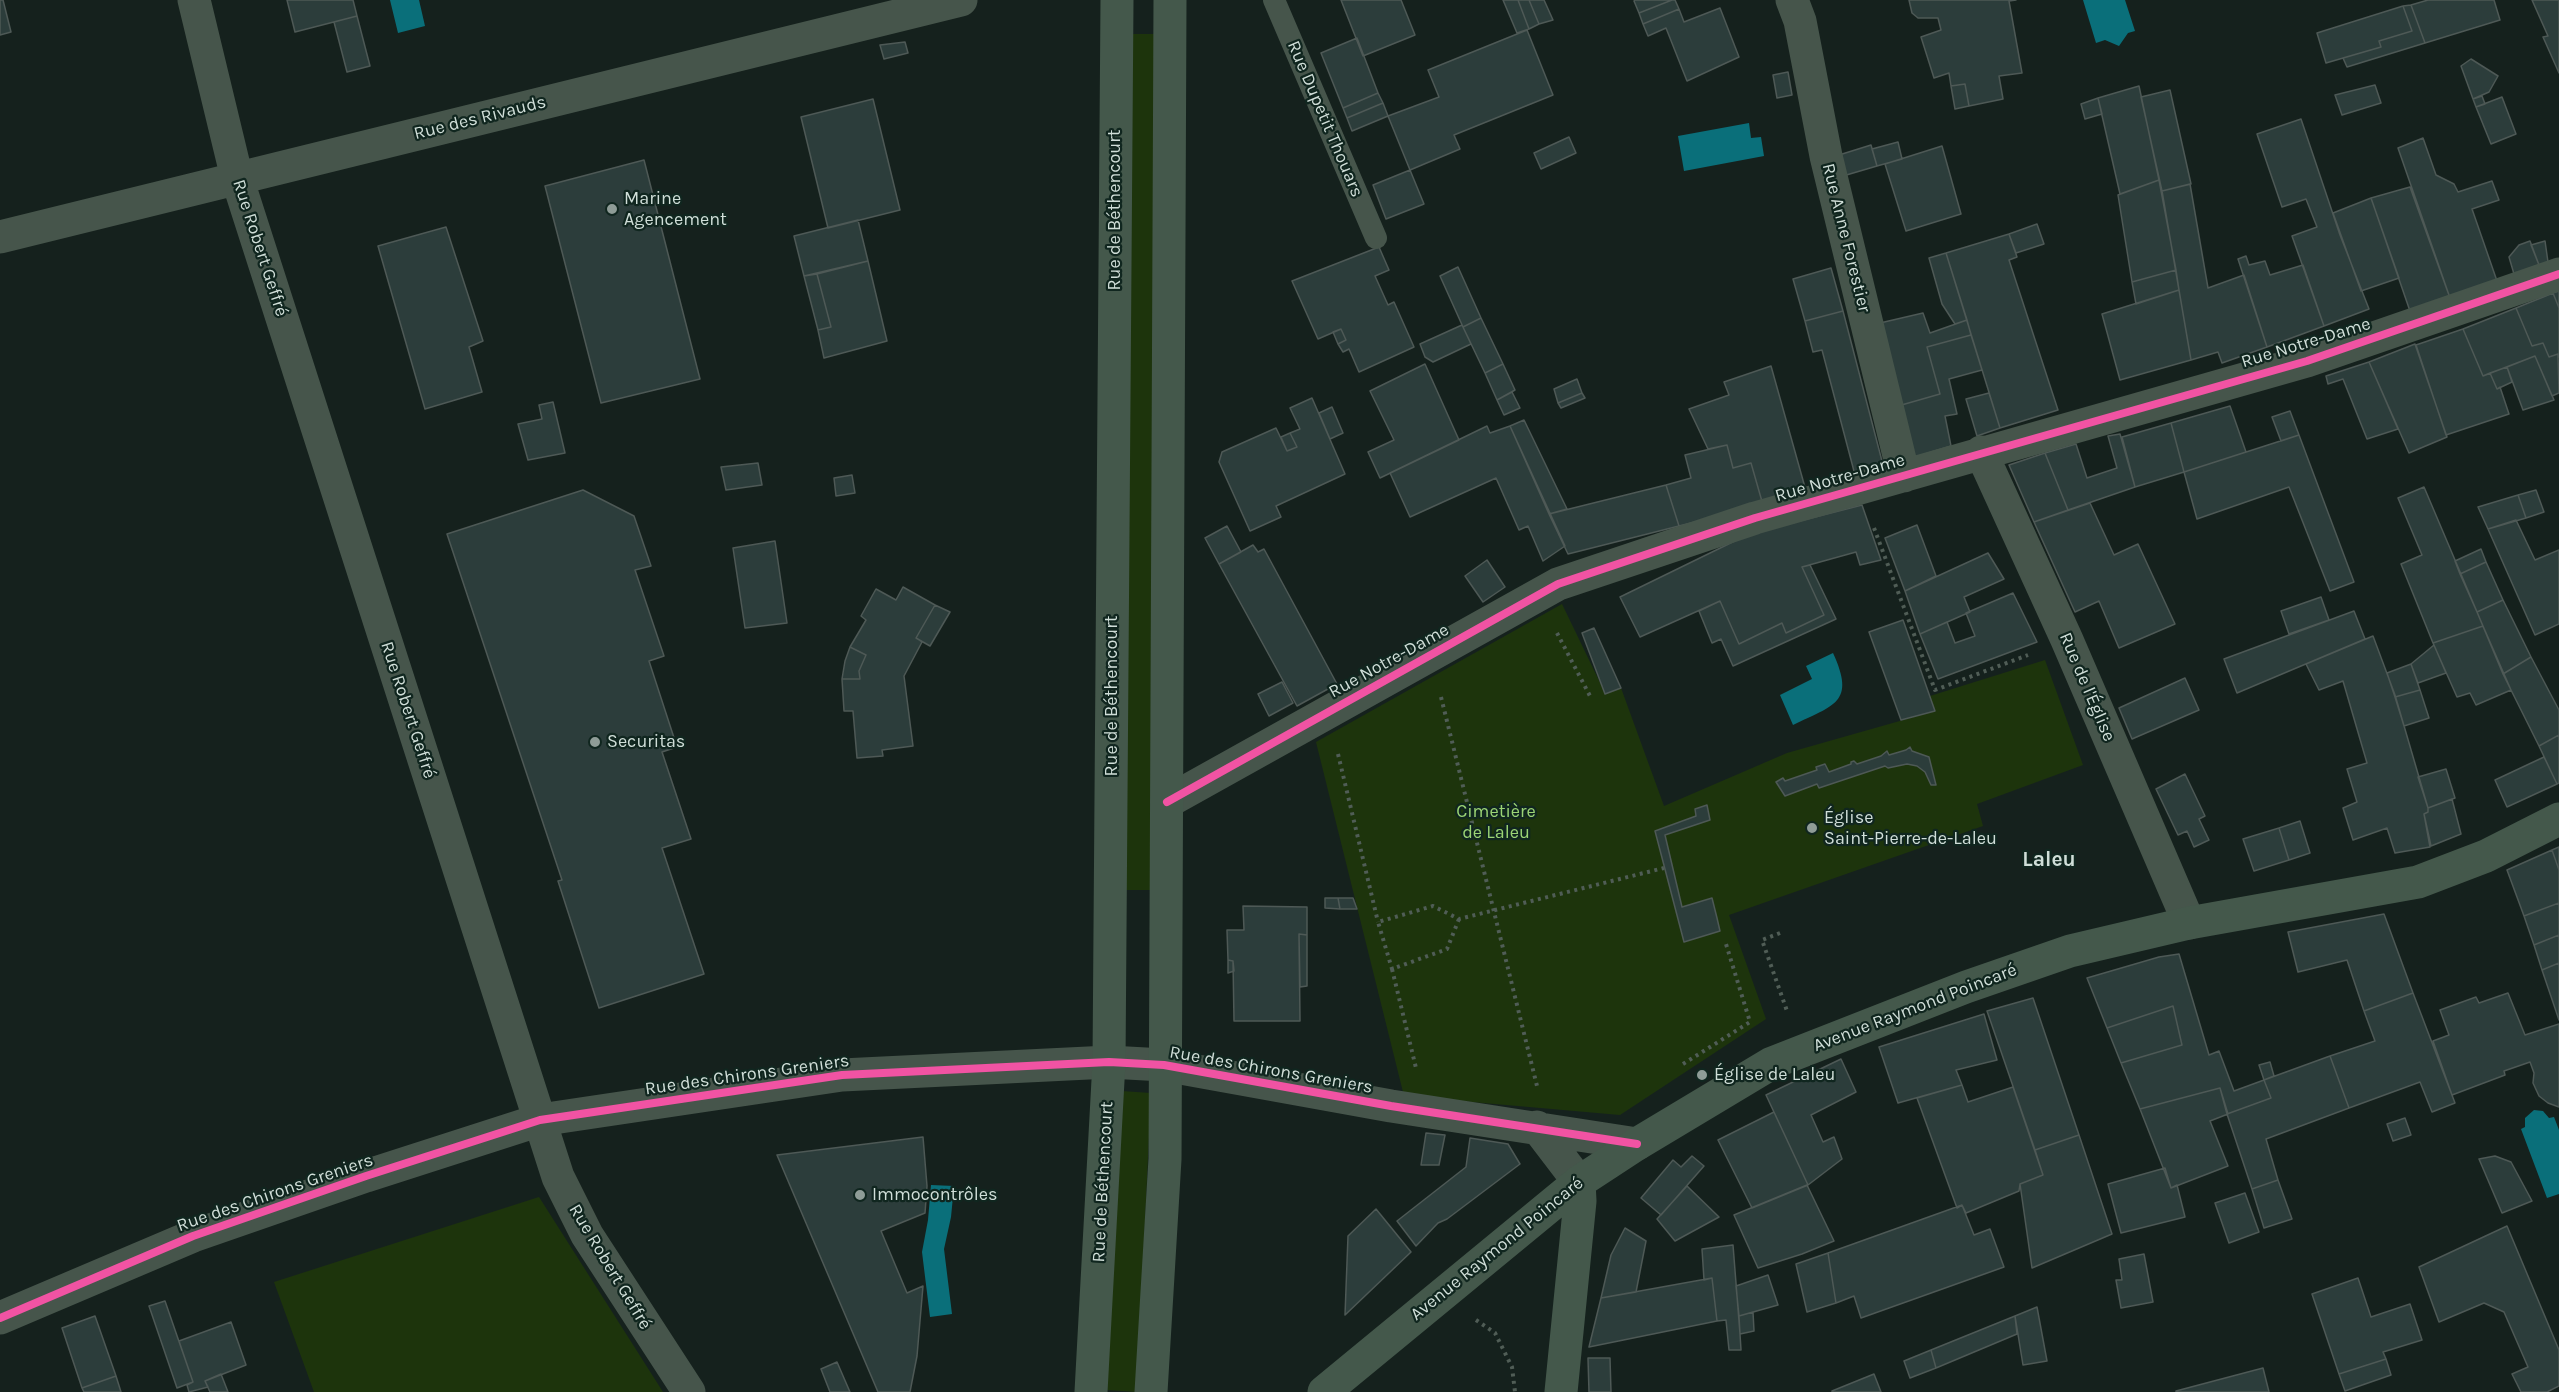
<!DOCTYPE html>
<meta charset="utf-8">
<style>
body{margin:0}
canvas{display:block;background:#15211d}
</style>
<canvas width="2559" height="1392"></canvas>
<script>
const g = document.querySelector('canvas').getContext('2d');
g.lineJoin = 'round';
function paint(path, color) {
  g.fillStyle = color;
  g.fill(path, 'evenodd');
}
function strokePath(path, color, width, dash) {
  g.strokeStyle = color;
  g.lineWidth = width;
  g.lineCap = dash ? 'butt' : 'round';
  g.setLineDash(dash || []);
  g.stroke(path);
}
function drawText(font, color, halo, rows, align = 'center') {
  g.font = font + ' Karla,sans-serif';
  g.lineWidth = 4.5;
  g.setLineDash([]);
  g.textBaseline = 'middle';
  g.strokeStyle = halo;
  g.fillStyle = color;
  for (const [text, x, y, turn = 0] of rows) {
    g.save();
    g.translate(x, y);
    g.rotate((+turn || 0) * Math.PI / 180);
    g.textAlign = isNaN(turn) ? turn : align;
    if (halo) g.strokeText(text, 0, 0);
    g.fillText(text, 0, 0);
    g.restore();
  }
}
paint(new Path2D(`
 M1131,34H1159L1152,890H1125Z
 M1562,604L1605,693L1621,688L1664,806L1787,753L1935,711L1930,696L2045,660L2083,765L1977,804L1983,826L1729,915L1766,1019L1620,1115L1404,1096L1316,742Z
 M1121,1091L1151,1093L1137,1392L1107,1390Z
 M539,1197L663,1392H314L274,1282Z`), '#1d340c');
paint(new Path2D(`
 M390,0H419L425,26L398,33Z
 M2083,0H2125L2135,31L2128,33L2119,46L2105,40L2096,43Z
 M1749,123L1751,138L1761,137L1764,156L1684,171L1678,136Z
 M1833,653C1856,703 1834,705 1793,725L1780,695L1812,679L1806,666Z
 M2534,1110L2543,1111L2549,1118L2554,1117L2559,1130V1194L2547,1198L2521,1129L2525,1127V1118Z
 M931,1185L954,1186L951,1217L944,1249L952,1314L930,1317L922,1252L928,1220Z`), '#0a6f7a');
const building = new Path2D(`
 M0,0H3L11,32L0,35Z
 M287,0H353L357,16L295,32Z
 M1341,0H1401L1415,35L1363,56Z
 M1503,0H1518L1529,29L1517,33Z
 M1518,0H1529L1539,24L1529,29Z
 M1529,0H1544L1553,20L1539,24Z
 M1635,0H1672L1639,13L1634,1Z
 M1672,0H1675L1679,9L1643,24L1639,13Z
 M1909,0H2016L2009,1L2022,73L1999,76L2003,99L1969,106L1965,84L1951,86L1949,73L1934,78L1921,37L1941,30L1938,18H1918L1912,13Z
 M2428,0H2494L2500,20L2425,43L2411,5Z
 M2532,0H2559V73L2543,37L2548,36Z
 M2411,5L2425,43L2347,67L2343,58L2381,47L2379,41L2412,31L2403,6Z
 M2403,6L2412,31L2379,41L2381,47L2326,63L2317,33Z
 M1720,8L1739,57L1687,81L1666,28L1648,36L1643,24L1679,9L1684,22Z
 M357,16L370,66L347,72L334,22Z
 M1527,30L1553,95L1454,135L1460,149L1410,170L1388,116L1439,97L1428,70Z
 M1357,38L1378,93L1343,108L1321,53Z
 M905,42L908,53L884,59L880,45Z
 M2471,59L2498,76L2489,92L2473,99L2461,66Z
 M1788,72L1792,95L1777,98L1773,75Z
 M1965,84L1969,106L1955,109L1951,86Z
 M2375,85L2381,103L2342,115L2335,95Z
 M2139,86L2159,180L2120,194L2098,98Z
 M2170,90L2191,184L2162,191L2141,97Z
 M1378,93L1383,103L1347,118L1343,108Z
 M2482,96L2485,104L2476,107L2473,99Z
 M2502,97L2516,134L2491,144L2476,107Z
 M2098,98L2102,114L2085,119L2081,104Z
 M873,99L900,210L828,228L801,117Z
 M1383,103L1388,116L1352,131L1347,118Z
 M2301,119L2340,235L2369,309L2324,326L2292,236L2317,227L2306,199L2282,207L2257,134Z
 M1569,137L1576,153L1541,169L1534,153Z
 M2423,138L2436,175L2454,184L2458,192L2492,181L2499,200L2472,209L2497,281L2450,298L2398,148Z
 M1898,142L1902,159L1877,166L1872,149Z
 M1871,145L1877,166L1843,176L1839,155Z
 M1942,146L1961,214L1906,231L1885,164Z
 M644,160L700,379L601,403L545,186Z
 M1410,170L1424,204L1386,219L1373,185Z
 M2159,180L2176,270L2132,282L2118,195Z
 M2190,184L2208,288L2244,275L2267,347L2222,363L2218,352L2191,360L2162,191Z
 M2410,187L2450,298L2411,314L2371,198Z
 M2371,198L2399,278L2361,291L2333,213Z
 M858,220L868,261L804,276L794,236Z
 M2037,224L2044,244L2016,253L2009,234Z
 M446,227L483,341L469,347L482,392L425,409L378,246Z
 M2009,234L2017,257L2009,260L2058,410L2000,428L1946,253Z
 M2530,241L2539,265L2514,274L2509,257L2519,245Z
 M2545,241L2548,262L2539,265L2531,245Z
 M1379,247L1389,270L1375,276L1388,305L1394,302L1414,347L1359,372L1349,349L1343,352L1338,344L1346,340L1341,329L1318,339L1292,281Z
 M1946,253L1967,320L1955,324L1942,304L1929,258Z
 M2246,256L2249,265L2265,261L2270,275L2303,265L2324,326L2267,347L2238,259Z
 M868,261L887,341L824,358L818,330L831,327L817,274Z
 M1458,267L1481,318L1463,327L1440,276Z
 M1831,268L1843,311L1805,321L1793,279Z
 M2176,270L2179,290L2136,304L2132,282Z
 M817,274L831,327L818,330L804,276Z
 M2179,290L2191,360L2120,380L2102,314Z
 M2559,291V308L2553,293Z
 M2553,293L2559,308V357L2558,354L2549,357L2543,343L2532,346L2516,308Z
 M2516,308L2532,346L2543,343L2549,357L2558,354L2559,393L2552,396L2535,356L2483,376L2463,329Z
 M1843,311L1883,465L1855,475L1822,350L1813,352L1805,321Z
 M1923,313L1930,333L1967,320L1971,335L1927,347L1940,394L1898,406L1880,323Z
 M1481,318L1503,364L1485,373L1463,327Z
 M1462,325L1471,344L1433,362L1425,357L1420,344Z
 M1341,329L1346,340L1338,344L1333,332Z
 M2463,329L2483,376L2490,373L2497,389L2500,387L2509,414L2446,435L2416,345Z
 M1971,335L1982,370L1949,379L1957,414L1945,416L1951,446L1912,458L1898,406L1940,394L1927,347Z
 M2415,344L2447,437L2409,453L2369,362Z
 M2535,356L2554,400L2523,410L2507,367Z
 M2369,362L2398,429L2367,439L2343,379L2328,384L2326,376Z
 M1425,364L1459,440L1380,478L1368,452L1394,440L1370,391Z
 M1503,364L1515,390L1497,400L1485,373Z
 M1771,366L1806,491L1763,505L1751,463L1733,468L1727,445L1708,449L1689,409L1729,395L1724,382Z
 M2507,367L2512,382L2497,389L2490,373Z
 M1577,379L1582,393L1558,403L1554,389Z
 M1512,392L1520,408L1504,415L1497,400Z
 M1582,393L1585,398L1561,408L1558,403Z
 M1989,393L2000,428L1977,436L1966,399Z
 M1312,398L1345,474L1276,506L1281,517L1250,531L1219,462L1222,452L1276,428L1287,451L1297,447L1290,433L1300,429L1290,408Z
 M553,402L565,453L528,460L518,424L542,419L539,405Z
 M2230,406L2246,452L2184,472L2171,423Z
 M1332,407L1343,433L1330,439L1319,413Z
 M2290,411L2299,435L2281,441L2272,417Z
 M1524,420L1567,509L1549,514L1510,426Z
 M2171,423L2184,472L2135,487L2122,437Z
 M1487,426L1490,433L1510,426L1565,546L1543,561L1528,526L1519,530L1496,478L1410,517L1390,473Z
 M1290,433L1297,447L1287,451L1281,437Z
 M2120,434L2135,487L2068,510L2045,453L2076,444L2087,478L2117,468L2108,436Z
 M2299,435L2354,582L2330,591L2289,487L2197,519L2184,472Z
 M1727,445L1733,468L1751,463L1763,505L1679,526L1666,485L1691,478L1685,455Z
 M2045,453L2068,510L2034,522L2009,465Z
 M758,463L762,485L726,490L721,467Z
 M852,475L855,493L836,496L834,478Z
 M1666,485L1679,526L1568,554L1549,514Z
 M2424,487L2483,626L2433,643L2401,564L2422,555L2398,498Z
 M583,490L634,516L651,566L635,570L664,656L649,661L677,747L662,752L691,839L662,848L704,974L599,1008L558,881L562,880L447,534Z
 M2536,490L2544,512L2526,518L2518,495Z
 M2518,495L2526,518L2488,529L2478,507Z
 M2090,503L2114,555L2138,544L2175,624L2119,648L2099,601L2075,612L2034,522Z
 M1862,505L1881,560L1860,565L1856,552L1802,567L1824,615L1786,633L1782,623L1739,644L1720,601L1640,637L1620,597L1749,534Z
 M2516,520L2535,560L2559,550V624L2535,635L2488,529Z
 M1917,525L1936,576L1905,591L1885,538Z
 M1227,526L1241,552L1219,564L1205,538Z
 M775,541L787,623L745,628L733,548Z
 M1253,545L1258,552L1264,549L1337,684L1297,706L1219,564Z
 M2481,549L2486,562L2460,574L2455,561Z
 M1988,553L2004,579L1964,597L1970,612L1920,634L1905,591Z
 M1487,560L1505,587L1483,602L1465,576Z
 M2486,562L2503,600L2477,612L2460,574Z
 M1810,565L1836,619L1733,666L1721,639L1712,643L1699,611L1720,601L1739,644L1782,623L1786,633L1824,615L1802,567Z
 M903,587L935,605L916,638L922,642L904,676L913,746L882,750L883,756L857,758L853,711H844L842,679H860L859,671L866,655L850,647L866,620L861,616L876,589L896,600Z
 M2013,593L2037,642L1938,679L1920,634L1947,622L1955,643L1975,636L1966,613Z
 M2321,597L2329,620L2289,634L2281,611Z
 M2503,600L2531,657L2503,674L2477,612Z
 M935,605L950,612L930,646L916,638Z
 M2354,611L2365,639L2237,693L2224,659Z
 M1903,620L1935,711L1901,720L1869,632Z
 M2483,626L2511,690L2476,705L2470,693L2457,697L2433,643Z
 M1594,628L1621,688L1605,694L1582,633Z
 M2373,636L2395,695L2428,808V812L2424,814L2430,847L2395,853L2387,828L2353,840L2343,808L2357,802L2347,769L2367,763L2343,681L2319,690L2306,664Z
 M2434,645L2446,673L2418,683L2411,664Z
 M850,647L866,655L859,671L860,679H842L845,661Z
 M2531,657L2559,710V735L2539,746L2503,674Z
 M2411,664L2420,690L2395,697L2387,673Z
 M2185,678L2199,710L2132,739L2119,708Z
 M1282,682L1293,703L1269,716L1258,694Z
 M2420,690L2429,718L2404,726L2395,697Z
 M2559,735V783L2557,784L2539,746Z
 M1910,747L1912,751L1929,757L1936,785H1931L1925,772L1917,766L1907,764L1888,768L1885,766L1819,788L1817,784L1785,796L1776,782L1783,778L1785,781L1817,770L1816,767L1825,764L1829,772L1851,764V762L1854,761L1857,764L1881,756L1887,751L1889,755L1906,750Z
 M2544,757L2557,784L2507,807L2495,780Z
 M2446,769L2455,798L2428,808L2418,777Z
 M2185,774L2205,816L2199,819L2209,840L2194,847L2187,831L2178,835L2156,789Z
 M2452,799L2461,834L2431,846L2424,814L2428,812V808Z
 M1707,805L1710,820L1665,835L1682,907L1712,898L1717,918L1720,931L1684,942L1655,831L1696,816L1695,809Z
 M2300,821L2310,853L2289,860L2279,828Z
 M2279,828L2289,860L2254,871L2243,839Z
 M2559,847V870L2552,850Z
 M2552,850L2559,870V903L2524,916L2507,870Z
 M1325,898H1338L1340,909L1325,908Z
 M1338,898H1353L1357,909H1340Z
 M2559,903V935L2534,945L2524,916Z
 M1243,906L1307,907V935L1299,934L1300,1021H1234L1233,961L1228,960L1227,930H1244Z
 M2384,914L2413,993L2364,1011L2347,960L2298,972L2288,932Z
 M1299,934L1307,935V986L1300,987Z
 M2559,935V963L2542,970L2534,945Z
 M2179,954L2209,1055L2219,1051L2234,1091L2264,1080L2271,1098L2227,1114L2220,1088L2140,1109L2121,1063L2182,1045L2173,1006L2107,1028L2087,978L2159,957Z
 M1228,960L1233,961L1234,971L1228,973Z
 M2559,963V1020L2542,970Z
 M2413,993L2455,1103L2432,1112L2420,1082L2349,1108L2330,1056L2375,1041L2364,1011Z
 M2508,993L2525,1035L2559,1024V1107L2548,1103L2539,1096L2533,1083L2534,1073L2530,1062L2504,1071L2505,1075L2452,1095L2433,1041L2449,1035L2440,1010L2476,997L2479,1003Z
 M2033,998L2079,1135L2035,1150L1987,1011Z
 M2173,1006L2182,1045L2121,1063L2107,1028Z
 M1984,1014L1997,1060L1956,1070L1962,1085L1898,1103L1879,1047Z
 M2330,1056L2349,1108L2266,1139L2278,1180L2252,1189L2227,1114L2271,1098L2264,1080Z
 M1841,1059L1856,1092L1811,1115L1823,1142L1834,1137L1842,1159L1808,1185L1766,1095Z
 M2270,1062L2274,1076L2264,1080L2259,1065Z
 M1962,1085L1968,1102L2013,1087L2043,1175L2020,1184L2019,1191L1966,1213L1962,1205L1957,1208L1917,1098Z
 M2220,1088L2228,1114L2210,1121L2228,1166L2171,1188L2140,1109Z
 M1774,1112L1808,1185L1752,1208L1718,1140Z
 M2405,1118L2411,1135L2393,1141L2387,1124Z
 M1426,1133L1445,1135L1439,1165H1421Z
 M2079,1135L2112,1234L2032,1268L2020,1184L2043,1175L2035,1150Z
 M923,1137L927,1186L925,1213L881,1231L907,1293L923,1286L917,1356L910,1392H878L777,1155Z
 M1470,1138L1508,1144L1520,1164L1447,1219L1438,1223L1416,1246L1397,1221L1466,1167Z
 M1692,1156L1704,1166L1661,1215L1641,1198L1673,1160L1681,1167Z
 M2495,1156L2511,1162L2532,1201L2502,1213L2479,1159Z
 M2165,1168L2171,1188L2177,1185L2185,1217L2121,1233L2108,1184Z
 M2278,1180L2292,1219L2264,1228L2252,1189Z
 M1807,1185L1834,1241L1802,1254L1758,1268L1734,1215Z
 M1687,1186L1719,1217L1675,1241L1657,1219Z
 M2245,1193L2259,1232L2229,1243L2215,1203Z
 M1962,1205L1974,1235L1990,1229L2004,1267L1861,1318L1854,1296L1836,1303L1828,1253Z
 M1376,1209L1411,1252L1345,1315L1348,1236Z
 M2507,1226L2559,1350V1386L2547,1392H2521L2512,1374L2528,1367L2504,1312L2484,1303L2439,1322L2419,1267Z
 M1625,1228L1646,1241L1636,1292L1601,1298L1611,1255Z
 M1733,1245L1740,1334L1741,1350H1729L1726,1320L1717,1321L1712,1278L1704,1280L1702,1249Z
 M1828,1253L1836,1303L1807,1312L1796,1264Z
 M2144,1254L2153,1302L2121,1308L2116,1280H2122L2119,1259Z
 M1768,1275L1778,1305L1739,1316L1736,1286Z
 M1712,1278L1717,1321L1589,1347L1601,1298Z
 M2358,1278L2371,1317L2410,1304L2422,1340L2383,1352L2386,1359L2339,1374L2312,1294Z
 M165,1301L193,1382L177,1388L149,1306Z
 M2037,1307L2047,1361L2023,1365L2015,1316Z
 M1753,1312L1754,1331L1740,1334L1739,1316Z
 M95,1316L116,1376L82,1388L62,1328Z
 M2015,1316L2017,1334L1936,1368L1931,1350Z
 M231,1322L246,1365L205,1381L208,1387L189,1392L187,1385L193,1382L179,1341Z
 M1931,1350L1936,1368L1910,1378L1904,1361Z
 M1588,1358H1610L1611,1392H1589Z
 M2386,1359L2391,1375L2345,1391L2339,1374Z
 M837,1362L850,1392H830L821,1369Z
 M2263,1368L2269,1392H2176V1391Z
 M221,1374L228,1392H210L205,1381Z
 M1874,1374L1881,1392H1832V1391Z
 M116,1376L121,1392H84L82,1388Z`);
paint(building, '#2c3d3b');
strokePath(building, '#4e5956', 1.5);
strokePath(new Path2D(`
 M1874,528L1935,690L2028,655
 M1557,633L1590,696
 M1441,697L1537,1086
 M1338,754L1378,922
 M1459,919L1447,949L1392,969L1378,922L1433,906L1459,919L1664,868
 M1780,933L1762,940L1787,1011
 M1392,969L1416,1068
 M1683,1064L1750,1022L1726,944
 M1476,1320L1495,1333L1512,1367L1515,1392`), '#505d56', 4, [3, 4.5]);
strokePath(new Path2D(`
 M1274,0L1376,238`), '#46554b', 22);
strokePath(new Path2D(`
 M194,0L237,178L558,1177L587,1235L689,1392
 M1792,0L1800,21L1826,156L1904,476
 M0,237L961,0
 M1981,452L2067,640L2189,923
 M1167,802L1558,584L1755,518L2307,361L2559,274
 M1537,1127L1579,1182
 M0,1318L193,1236L366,1176L540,1120L842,1075L1109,1062L1164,1065L1391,1106L1637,1144`), '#46554b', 33);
strokePath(new Path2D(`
 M1091,1392L1109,1062L1117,0
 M1151,1392L1165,1159L1170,0
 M1324,1392L1579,1182L1637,1144L1772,1063L1966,987L2070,951L2189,923L2418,882L2486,856L2559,819
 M1561,1392L1580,1201L1579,1182`), '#44584b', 33);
strokePath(new Path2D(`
 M1167,802L1558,584L1755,518L2307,361L2559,274
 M0,1318L193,1236L366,1176L540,1120L842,1075L1109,1062L1164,1065L1391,1106L1637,1144`), '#f153a3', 8);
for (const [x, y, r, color] of [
 [612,209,6,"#8f9c97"],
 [595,742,6,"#8f9c97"],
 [1812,828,6,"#8f9c97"],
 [1702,1075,6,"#8f9c97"],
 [860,1195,6,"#8f9c97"]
]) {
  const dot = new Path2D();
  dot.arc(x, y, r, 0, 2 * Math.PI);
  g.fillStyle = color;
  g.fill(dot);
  strokePath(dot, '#10261f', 2);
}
drawText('18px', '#d0ded8', '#10261f', [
 ["Rue des Rivauds",480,118,-14],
 ["Rue Dupetit Thouars",1325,119,67],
 ["Rue de Béthencourt",1115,210,-90],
 ["Rue Anne Forestier",1846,238,76],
 ["Rue Robert Geffré",260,248,72],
 ["Rue Notre-Dame",2306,343,-17],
 ["Rue Notre-Dame",1840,478,-16],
 ["Rue Notre-Dame",1389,661,-29],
 ["Rue de l'Église",2087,687,67],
 ["Rue de Béthencourt",1112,696,-90],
 ["Rue Robert Geffré",408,710,72],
 ["Avenue Raymond Poincaré",1915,1008,-21],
 ["Rue des Chirons Greniers",1271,1070,10],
 ["Rue des Chirons Greniers",747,1075,-8],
 ["Rue de Béthencourt",1103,1182,-87],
 ["Rue des Chirons Greniers",275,1193,-19],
 ["Avenue Raymond Poincaré",1497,1249,-39],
 ["Rue Robert Geffré",610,1267,59]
]);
drawText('18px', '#d0ded8', '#10261f', [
 ["Marine",624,199],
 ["Agencement",624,220],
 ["Securitas",607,742],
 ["Église",1824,818],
 ["Saint-Pierre-de-Laleu",1824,839],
 ["Église de Laleu",1714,1075],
 ["Immocontrôles",872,1195]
], 'left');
drawText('18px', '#9bd475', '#10261f', [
 ["Cimetière",1496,812],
 ["de Laleu",1496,833]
]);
drawText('bold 21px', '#d0ded8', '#10261f', [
 ["Laleu",2049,860]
]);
</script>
